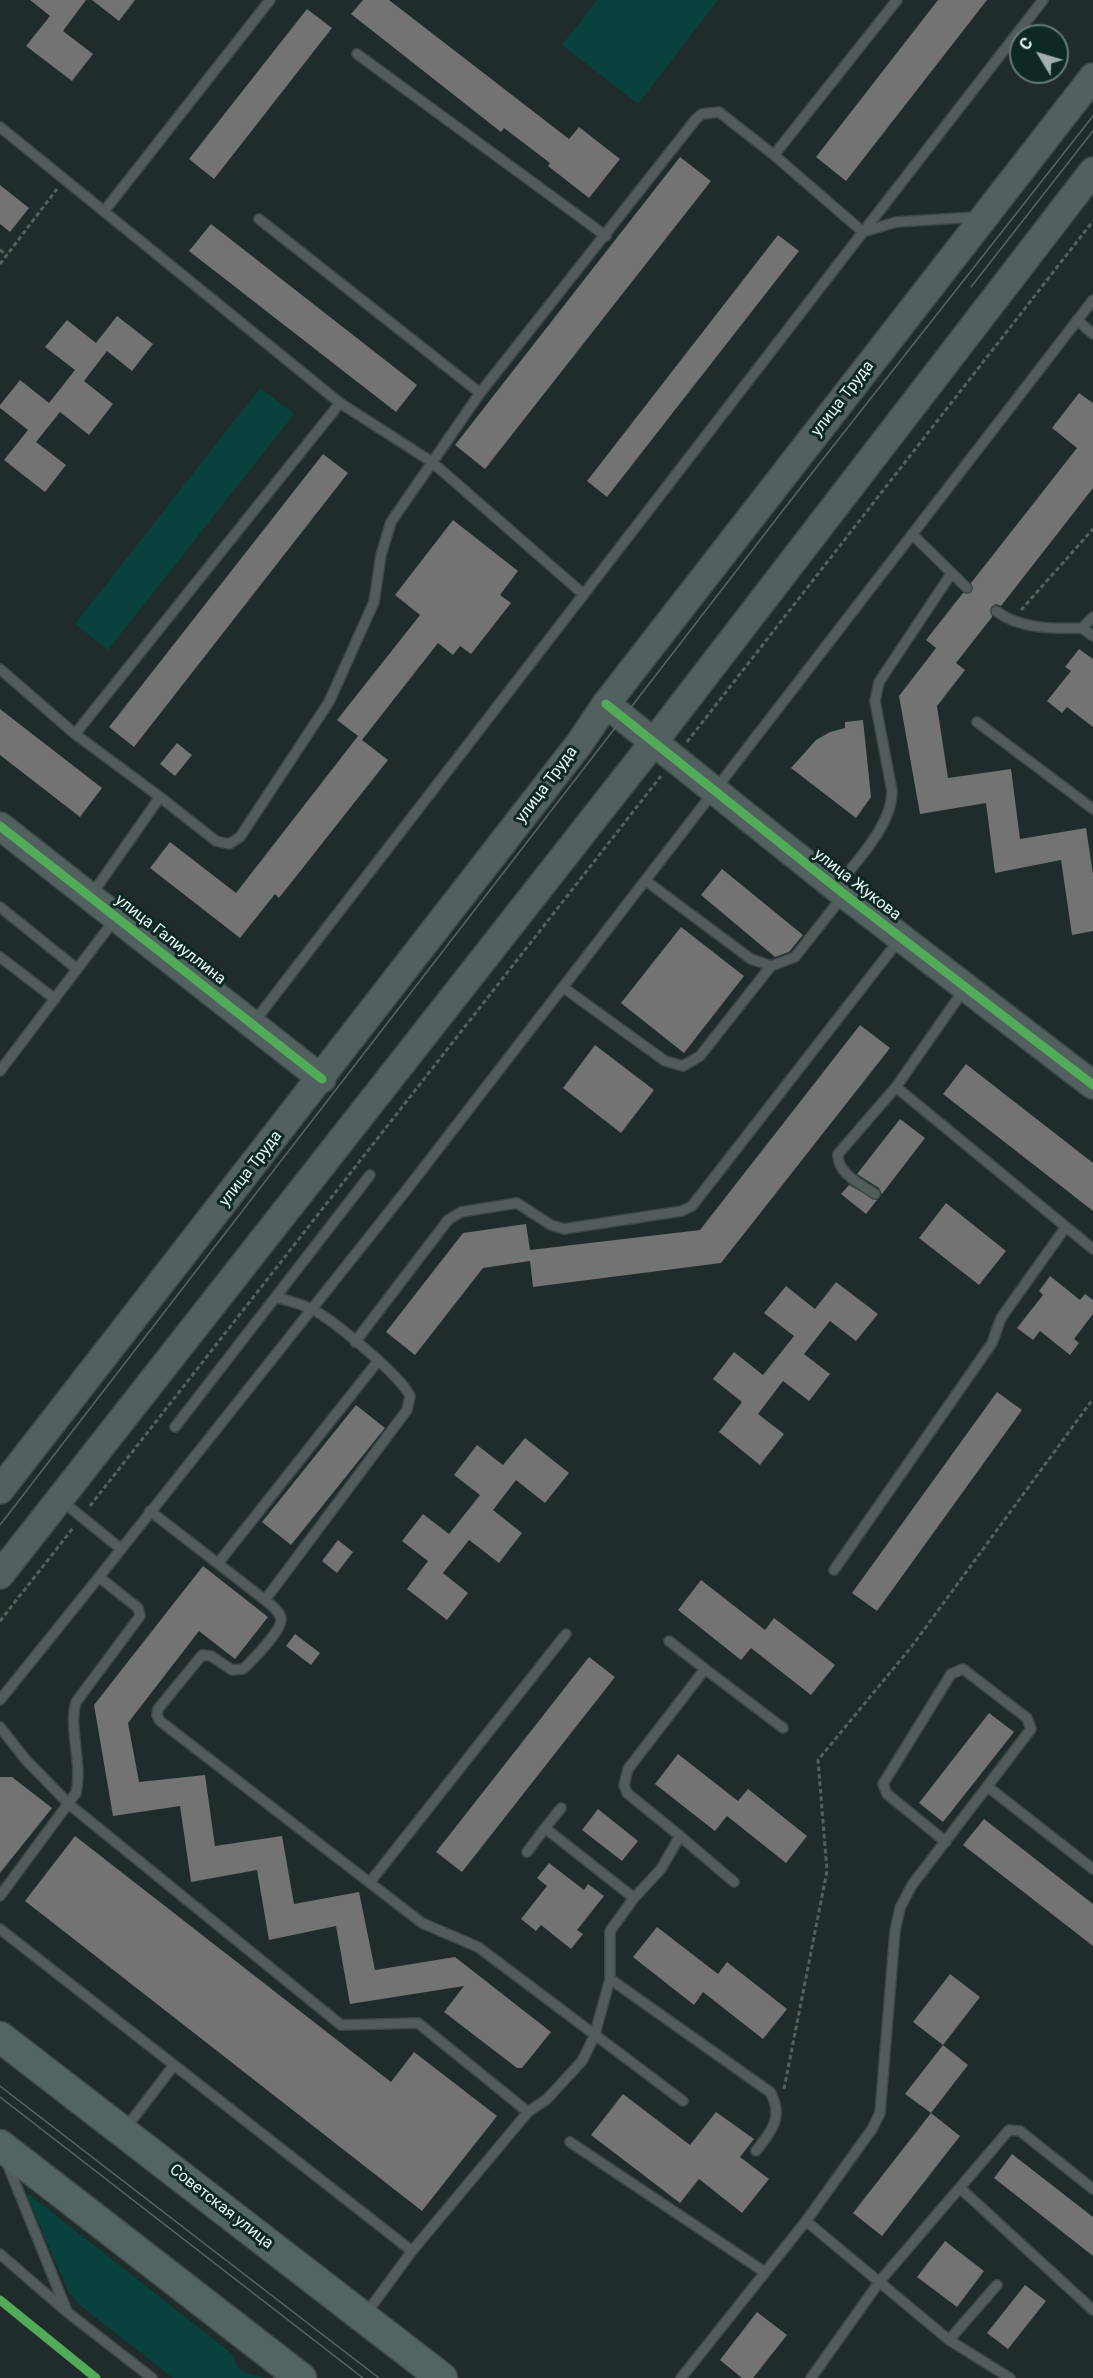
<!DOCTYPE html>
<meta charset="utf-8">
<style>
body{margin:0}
#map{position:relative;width:1093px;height:2378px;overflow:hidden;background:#1f2c2b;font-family:Roboto,sans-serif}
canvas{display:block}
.north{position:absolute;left:1009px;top:24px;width:60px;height:60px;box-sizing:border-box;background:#0e2826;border:2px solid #657a78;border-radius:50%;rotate:308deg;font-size:16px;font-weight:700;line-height:24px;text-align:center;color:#e7f6f4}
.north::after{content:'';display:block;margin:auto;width:21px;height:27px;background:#a1afae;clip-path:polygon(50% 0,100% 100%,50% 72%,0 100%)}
</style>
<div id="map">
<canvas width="1093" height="2378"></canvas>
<div class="north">С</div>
</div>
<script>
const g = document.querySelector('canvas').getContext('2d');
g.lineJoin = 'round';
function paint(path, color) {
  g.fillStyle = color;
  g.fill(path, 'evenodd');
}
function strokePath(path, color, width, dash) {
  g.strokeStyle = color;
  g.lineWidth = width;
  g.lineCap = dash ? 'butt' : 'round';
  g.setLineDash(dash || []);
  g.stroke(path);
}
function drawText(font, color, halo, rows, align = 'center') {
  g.font = font + ' Roboto,sans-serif';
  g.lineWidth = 6;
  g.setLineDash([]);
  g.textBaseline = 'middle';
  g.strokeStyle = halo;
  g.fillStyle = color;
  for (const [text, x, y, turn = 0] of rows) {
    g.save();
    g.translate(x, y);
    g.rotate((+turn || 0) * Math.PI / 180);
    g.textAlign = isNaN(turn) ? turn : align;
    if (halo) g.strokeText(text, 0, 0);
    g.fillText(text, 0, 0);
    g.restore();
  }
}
paint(new Path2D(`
 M597,0H718L638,104L562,45Z
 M260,388L294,414L108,650L75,624Z
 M29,2194L232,2354C240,2378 245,2370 263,2378H173L81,2306L69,2293L27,2196Z`), '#09413d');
paint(new Path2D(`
 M30,0H86L63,31L93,54L72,81L26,46L50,16Z
 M92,0H135L119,21Z
 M363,0H389L569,139L579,127L620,159L589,198L548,166L550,163L504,128L501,132L351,14Z
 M938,0H987L846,181L816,157Z
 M307,9L332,28L214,179L189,159Z
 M680,157L711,181L485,469L455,445Z
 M0,185L29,208L10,232L0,224Z
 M211,224L417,385L396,412L189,251Z
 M778,235L799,251L607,497L587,481Z
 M117,316L153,344L132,371L107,351L84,381L113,404L89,435L60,412L36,442L66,465L45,492L4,460L28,430L0,408V405L20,380L49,403L75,370L45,347L67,320L96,343Z
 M1079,393L1093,403V488L1001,606L996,604L991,607L992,617L956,663L965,670L937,706L948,778L1011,769L1020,839L1086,828L1093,874V931L1072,935L1061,860L995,873L986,803L920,814L899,696L936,648L926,640L963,593L972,592L971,583L1077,448L1052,428Z
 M323,454L348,473L134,747L109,727Z
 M453,520L518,571L500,595L511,603L471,654L460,646L453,655L438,643L362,740L388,760L279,898L275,894L240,938L150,868L170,842L236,893L358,736L337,720L420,615L395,595Z
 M1079,649L1093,659V727L1067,707L1062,713L1047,701L1071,671L1065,667Z
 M0,709L102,788L80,817L0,755Z
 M863,720L871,797L856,818L791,768L816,740L830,732L845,728V722Z
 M177,743L192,755L175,776L160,764Z
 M722,869L803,935L789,952L775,957L701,895Z
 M681,927L744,976L684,1053L621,1003Z
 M860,1025L890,1048L721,1263L533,1287L530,1261L483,1268L415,1355L386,1332L463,1233L526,1224L530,1250L700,1230Z
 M595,1045L654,1090L621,1133L563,1088Z
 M966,1064L1093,1163V1211L943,1094Z
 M900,1119L925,1138L882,1194L879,1188L857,1174Z
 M849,1185L877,1200L866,1214L841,1194Z
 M946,1203L1006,1251L979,1285L919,1238Z
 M1050,1276L1080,1300L1085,1294L1093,1300V1314L1074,1339L1079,1343L1070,1355L1040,1331L1033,1340L1017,1328L1043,1295L1039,1291Z
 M836,1282L878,1314L856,1341L830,1321L804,1354L830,1374L809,1401L783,1381L758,1414L784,1434L760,1465L719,1432L742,1402L713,1379L734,1352L763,1375L794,1336L764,1313L786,1286L815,1309Z
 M997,1392L1022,1410L877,1611L852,1593Z
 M356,1405L385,1428L291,1545L262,1522Z
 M525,1438L569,1473L545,1503L516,1480L493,1510L522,1533L499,1563L469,1540L443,1573L468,1593L447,1620L407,1589L428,1561L402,1541L423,1514L449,1534L480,1495L454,1475L477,1445L503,1465Z
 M338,1540L353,1552L337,1573L322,1561Z
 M203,1566L268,1617L235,1659L199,1631L128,1723L139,1782L205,1775L215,1846L282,1836L294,1904L359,1892L375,1970L455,1957L551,2032L522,2068H517L444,2012L464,1986L350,2004L336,1926L269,1940L257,1870L191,1882L180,1806L113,1816L94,1705Z
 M701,1580L765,1630L774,1618L835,1665L811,1695L751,1648L741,1660L678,1610Z
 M295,1634L320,1653L311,1665L286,1646Z
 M589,1657L615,1677L462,1872L436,1852Z
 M989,1713L1014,1732L943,1822L919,1803Z
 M678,1754L738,1801L748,1789L807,1836L786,1863L727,1816L715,1831L655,1784Z
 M0,1777H12L52,1808L0,1873Z
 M598,1809L638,1841L622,1861L582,1830Z
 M984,1819L1093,1904V1946L963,1845Z
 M75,1836L391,2082L414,2052L497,2116L422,2211L25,1901Z
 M549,1863L584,1890L588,1884L604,1896L577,1930L583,1934L571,1949L541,1925L536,1931L521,1919L547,1886L537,1878Z
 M657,1927L718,1974L727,1962L787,2009L763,2039L703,1992L694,2005L633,1957Z
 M950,1974L980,1997L943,2045L913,2022Z
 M943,2045L968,2065L931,2113L905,2094Z
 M623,2094L690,2145L716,2112L754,2139L740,2157L769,2179L742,2213L699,2179L680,2203L591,2135Z
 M931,2113L960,2136L882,2236L853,2213Z
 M1012,2154L1093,2217V2256L994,2178Z
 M945,2241L984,2271L957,2307L917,2277Z
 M1025,2285L1046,2301L1008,2349L987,2333Z
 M757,2312L787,2335L753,2378H742L720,2360Z`), '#727372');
const lane = new Path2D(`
 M357,54L606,236
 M0,127L340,403L432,462L582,593
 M105,210L270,0
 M976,217L896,222L863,232L1043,0
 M259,219L480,393
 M1077,320L1093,334
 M912,534L967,588
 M996,611C1019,629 1054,629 1082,628L1093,617
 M1082,628L1093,636
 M0,669L75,734L160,797
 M977,722L1093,809
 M75,734L340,403
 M646,881L751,959L771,966L795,957L843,896
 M838,885C858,859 892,825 892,791L875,701L879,682L951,574
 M92,894L160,797L216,841L229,844L240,837L329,702L374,602L381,555L391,522L480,393L696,119L702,114L719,112L774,155
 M0,907L77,969
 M0,957L55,999
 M564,988L665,1061L683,1066L700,1056L771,966
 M965,988L896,1087L1093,1249
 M254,1022L863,232L774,155L897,0
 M0,1071L115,919
 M875,1194C861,1184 837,1174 838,1154L896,1087
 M355,1342L448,1220L461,1212L517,1203L551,1225L564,1229L682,1211L692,1206L899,940
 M175,1427L370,1175
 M62,1501L121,1549
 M150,1511L265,1600C271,1605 280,1611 281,1619C282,1630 252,1661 243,1669L232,1670L211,1656L202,1655L158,1709L157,1715L160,1721L422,1923L478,1947L683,2101
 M219,1562L378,1361
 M834,1570L992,1343L1001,1318L1065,1228
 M265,1600L407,1410L410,1396C400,1375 333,1320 312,1309C301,1304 288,1301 276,1297
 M669,1641L705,1669
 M0,1700L99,1577
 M0,1727L26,1760L70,1805L341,2025L418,2023L528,2112L412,2251L365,2315
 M988,1787L1093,1869
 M545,1828L561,1808
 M680,1836L734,1882
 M527,1852L545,1828L634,1898
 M370,1882L566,1634
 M0,1896L76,1793C83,1764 68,1728 76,1702L140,1616L138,1608L99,1577L408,1188L1093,300
 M0,1929L412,2251
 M610,1979L770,2092C784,2116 772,2131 756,2151
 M528,2112L547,2099L582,2061L594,2037L610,1979V1931L634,1898L661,1869L680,1836L627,1793L624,1785L628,1769L705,1669L783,1728
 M125,2129L174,2065
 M570,2142L763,2271
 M7,2163L66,2309
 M960,2188L1093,2310
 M806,2221L949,2340L1010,2378
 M0,2254L67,2312L152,2378
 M949,2340L997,2285
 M681,2378L806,2221L872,2129L880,2113L895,1931L900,1908L912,1885L1031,1729L1027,1718L963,1669L951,1674L883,1784L887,1794L946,1842
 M811,2378L880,2281L1009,2130L1020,2131L1093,2189`);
const secondary = new Path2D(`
 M606,704L844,894L1093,1085
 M0,826L322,1079
 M0,1490L579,744L606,704L1093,77
 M0,1575L653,743L1093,171`);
const primary = new Path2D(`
 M0,2037L442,2378
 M0,2145L301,2378`);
strokePath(lane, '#3d4948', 12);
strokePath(secondary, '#3d4948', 30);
strokePath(primary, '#3d4948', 33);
strokePath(new Path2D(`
 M0,250L7,255
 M0,264L57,189
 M1021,610L1093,529
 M687,742L1093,221
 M90,1506L661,776
 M0,1621L73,1528
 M784,2089L827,1871L818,1760L912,1646L1093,1399
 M0,2300L96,2378`), '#56605f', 3, [4.5, 3]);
strokePath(lane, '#535c5c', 9);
strokePath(secondary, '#526160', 27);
strokePath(primary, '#526564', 30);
strokePath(new Path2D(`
 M971,287L1093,131
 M0,1525L801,487L1093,116
 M0,2086L379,2378
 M0,2097L363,2378`), '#5a6363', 1.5);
strokePath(new Path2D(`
 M606,704L844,894L1093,1085
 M0,826L322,1079
 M0,2300L96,2378`), '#51ab58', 9);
drawText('16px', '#e7f6f4', '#0e2826', [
 ["улица Труда",843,399,-52],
 ["улица Труда",547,785,-53],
 ["улица Жукова",857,885,38],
 ["улица Галиуллина",170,940,38],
 ["улица Труда",251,1169,-52],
 ["Советская улица",221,2207,38]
]);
</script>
